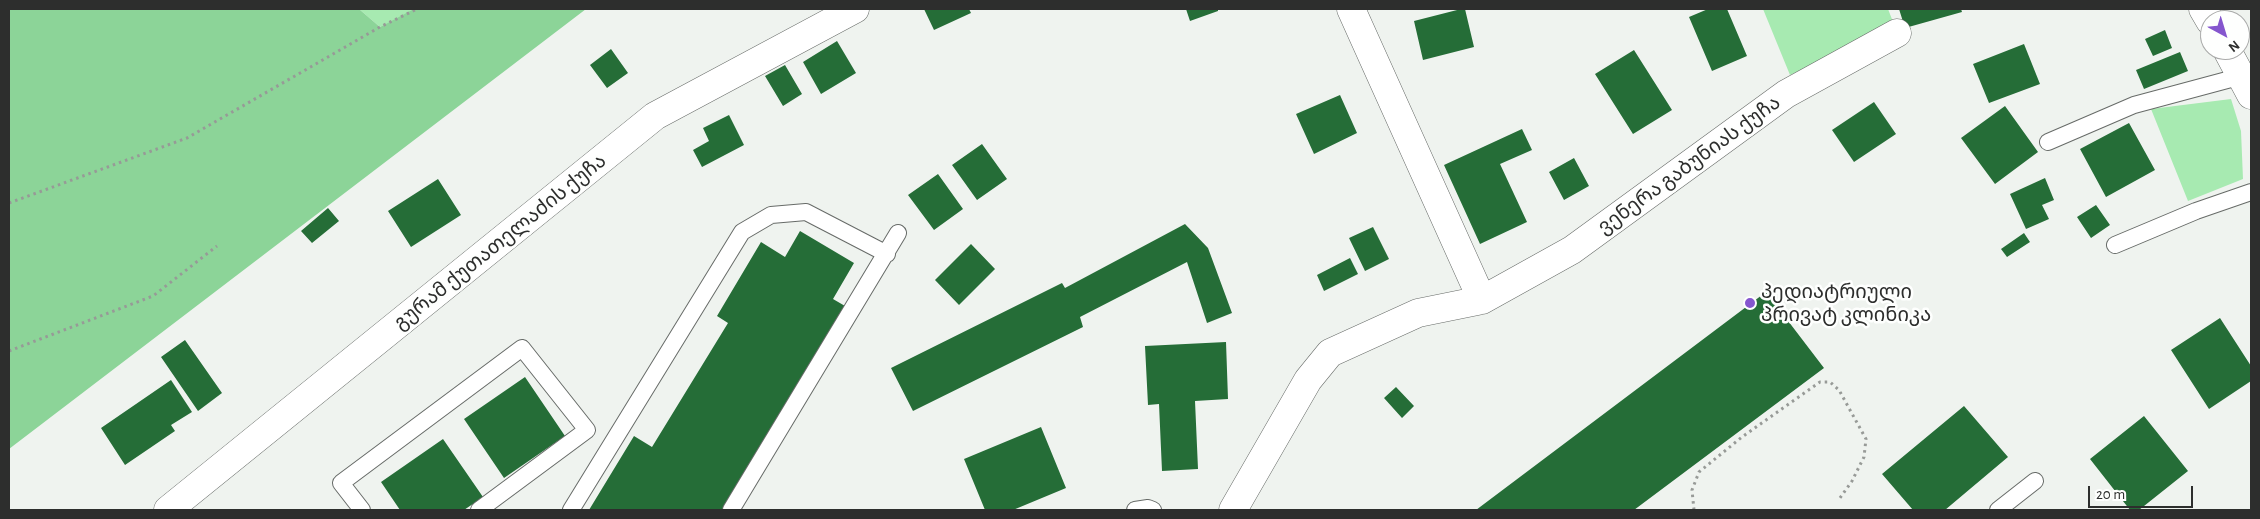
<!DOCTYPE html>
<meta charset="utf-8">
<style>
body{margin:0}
#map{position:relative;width:2260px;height:519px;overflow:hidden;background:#eff3ef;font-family:"Alegreya Sans",sans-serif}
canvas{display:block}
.frame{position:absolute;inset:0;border:10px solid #2d2e2d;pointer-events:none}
.north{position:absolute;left:2200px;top:10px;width:50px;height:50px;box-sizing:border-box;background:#fefffe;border:1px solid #aaabaa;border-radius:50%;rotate:141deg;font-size:14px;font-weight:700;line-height:20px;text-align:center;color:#2d2e2d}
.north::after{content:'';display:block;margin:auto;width:18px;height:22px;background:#8556ce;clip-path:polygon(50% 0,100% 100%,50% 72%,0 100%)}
.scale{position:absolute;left:2088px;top:486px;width:105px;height:22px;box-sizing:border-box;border:2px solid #2d2e2d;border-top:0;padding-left:6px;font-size:15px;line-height:18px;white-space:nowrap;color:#2d2e2d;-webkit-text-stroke:4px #fefffe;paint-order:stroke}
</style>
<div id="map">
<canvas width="2260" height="519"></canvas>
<div class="frame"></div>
<div class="north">N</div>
<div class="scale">20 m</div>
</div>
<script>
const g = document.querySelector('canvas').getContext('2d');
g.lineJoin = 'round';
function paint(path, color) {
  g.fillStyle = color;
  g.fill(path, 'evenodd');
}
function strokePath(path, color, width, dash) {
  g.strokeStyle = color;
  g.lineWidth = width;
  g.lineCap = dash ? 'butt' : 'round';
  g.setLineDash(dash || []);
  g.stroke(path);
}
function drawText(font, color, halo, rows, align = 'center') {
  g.font = font + ' "Alegreya Sans","Noto Sans Georgian",sans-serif';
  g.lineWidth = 5;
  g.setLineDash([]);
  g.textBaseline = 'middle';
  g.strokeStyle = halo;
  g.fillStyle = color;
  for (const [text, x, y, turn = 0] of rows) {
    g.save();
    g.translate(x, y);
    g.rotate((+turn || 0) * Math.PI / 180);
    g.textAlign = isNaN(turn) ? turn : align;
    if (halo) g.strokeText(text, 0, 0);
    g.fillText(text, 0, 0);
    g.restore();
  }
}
paint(new Path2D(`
 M359,9H417L380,27Z
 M1763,9H1888L1895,27L1790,75Z
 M2231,99L2241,131L2243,179L2188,201L2151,109Z`), '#a7eab1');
paint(new Path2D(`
 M9,9H359L380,27L414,9H586L9,449Z`), '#8cd498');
paint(new Path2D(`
 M924,9H969L971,13L934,30Z
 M1186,9H1218V11L1190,21Z
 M1461,9H1465L1474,47L1423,60L1414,21Z
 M1708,9H1727L1747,56L1712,71L1689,17Z
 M1899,9H1961L1962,12L1905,28Z
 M2165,30L2172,48L2153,56L2145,39Z
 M837,41L856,73L821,94L803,62Z
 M2024,44L2040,84L1989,103L1973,64Z
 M611,49L628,73L607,88L590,65Z
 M1634,50L1672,110L1633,134L1595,74Z
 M2180,52L2188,71L2144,89L2136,70Z
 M785,65L802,94L783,106L765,76Z
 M1340,95L1357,133L1314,154L1296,114Z
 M1874,102L1896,134L1854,162L1832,130Z
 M2005,106L2038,152L1995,184L1961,138Z
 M729,115L744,145L702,167L693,150L709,141L703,128Z
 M2129,123L2155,170L2106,197L2080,149Z
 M1522,129L1532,150L1500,164L1527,222L1480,244L1444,165Z
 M982,144L1007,179L977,200L952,165Z
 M1574,158L1589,186L1564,200L1549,172Z
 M938,174L963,209L934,230L908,195Z
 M2045,178L2054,200L2042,205L2049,219L2026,229L2010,194Z
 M438,179L461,215L411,247L388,211Z
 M2096,205L2110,225L2091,238L2077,217Z
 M328,208L339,221L312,243L301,231Z
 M1185,224L1208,248L1232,313L1207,323L1187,262L1080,317L1083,327L913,411L891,368L1062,283L1065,288Z
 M1373,227L1389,259L1365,271L1349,238Z
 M800,231L854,263L833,299L845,306L723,510H589L634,436L652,447L728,323L717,316L761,242L785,257Z
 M2024,233L2030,242L2007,257L2001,249Z
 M971,244L995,269L959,305L935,280Z
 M1350,258L1358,274L1324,291L1317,275Z
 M1766,292L1824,368L1634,510H1476Z
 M2220,318L2251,366V381L2209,409L2171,350Z
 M185,340L222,393L198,411L161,357Z
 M1226,342L1228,399L1195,401L1198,469L1162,471L1159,404L1148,405L1145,346Z
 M525,377L565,436L504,478L464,419Z
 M171,380L192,412L171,425L175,431L125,465L101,428Z
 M1396,387L1414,406L1402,418L1384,398Z
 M1964,406L2008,457L1945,510H1913L1882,474Z
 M2144,416L2188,471L2139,510H2130L2090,459Z
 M1041,427L1066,488L1013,510H985L964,459Z
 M443,439L483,497L464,510H400L381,482Z`), '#256d37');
const lane = new Path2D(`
 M2048,142L2134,105L2242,76
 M2115,245L2196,211L2251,192
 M362,510L341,483L522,348L587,430L479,510
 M571,510L742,232L771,215L806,212L887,254
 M731,510L898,233
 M1135,510L1148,508L1153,510
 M1998,510L2035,481`);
const street = new Path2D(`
 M1351,9L1482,300
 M2203,9L2210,21
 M2227,50L2251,95
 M168,510L655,116L855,9
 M1233,510L1308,380L1330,353L1418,313L1482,300L1572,250L1786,94L1897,33`);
strokePath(lane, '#676b68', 18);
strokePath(street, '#676b68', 29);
strokePath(new Path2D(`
 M9,203L187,138L380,27L417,9
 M9,351L153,296L217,246
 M1694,510L1692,490L1699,472L1742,437L1820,382H1830L1839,390L1866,439L1864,457L1852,481L1840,498`), '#979a97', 3, [2.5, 4]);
strokePath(lane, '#fff', 16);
strokePath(street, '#fff', 28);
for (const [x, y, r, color] of [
 [1750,303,6,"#8556ce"]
]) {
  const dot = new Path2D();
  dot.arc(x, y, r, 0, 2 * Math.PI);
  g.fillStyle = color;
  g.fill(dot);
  strokePath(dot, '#fefffe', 2);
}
drawText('20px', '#2d2e2d', '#fefffe', [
 ["ვენერა გაბუნიას ქუჩა",1689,165,-36],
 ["გურამ ქუთათელაძის ქუჩა",500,242,-39]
]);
drawText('20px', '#2d2e2d', '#fefffe', [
 ["პედიატრიული",1761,292],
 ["პრივატ კლინიკა",1761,315]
], 'left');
</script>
